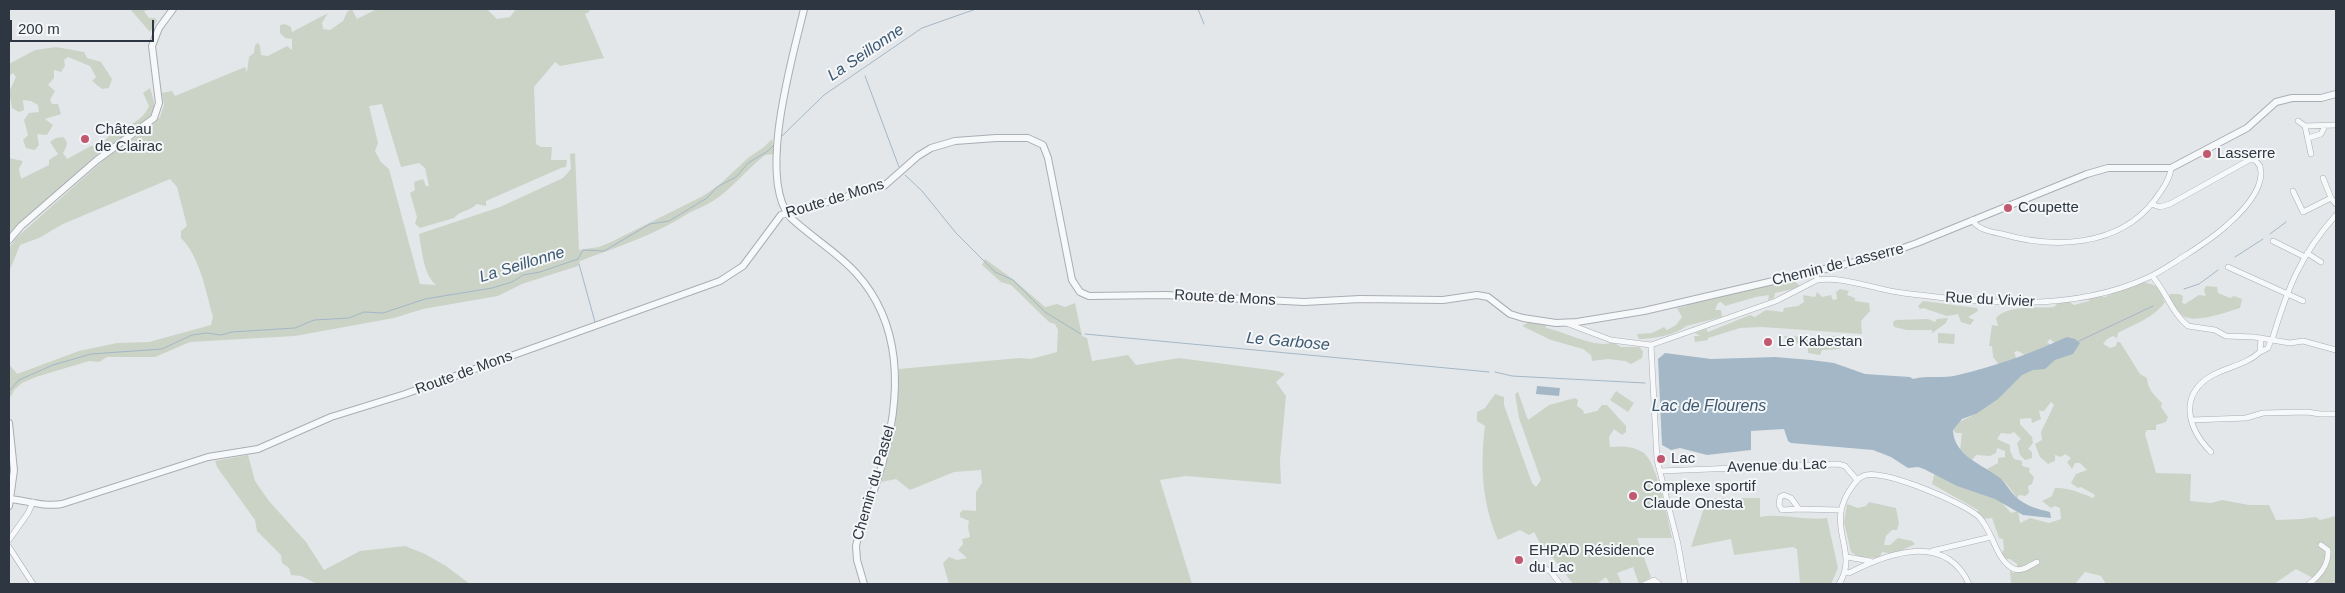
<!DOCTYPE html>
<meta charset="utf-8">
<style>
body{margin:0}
#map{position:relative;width:2345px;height:593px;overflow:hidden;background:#e4e7ea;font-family:Arial,sans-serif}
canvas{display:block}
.frame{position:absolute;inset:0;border:10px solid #2d3641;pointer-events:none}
.scale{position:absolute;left:10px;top:20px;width:144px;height:22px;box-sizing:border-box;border:2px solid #2d3641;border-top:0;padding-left:6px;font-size:15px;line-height:18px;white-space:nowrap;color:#2d3641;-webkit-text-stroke:4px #f4f6f8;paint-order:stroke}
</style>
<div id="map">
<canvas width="2345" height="593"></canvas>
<div class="frame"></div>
<div class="scale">200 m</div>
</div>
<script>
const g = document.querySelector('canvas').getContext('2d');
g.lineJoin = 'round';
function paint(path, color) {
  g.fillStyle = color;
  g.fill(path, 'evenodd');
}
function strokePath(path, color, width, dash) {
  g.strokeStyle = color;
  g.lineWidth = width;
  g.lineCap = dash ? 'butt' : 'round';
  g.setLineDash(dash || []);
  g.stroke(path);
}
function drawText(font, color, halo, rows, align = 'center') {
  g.font = font + ' Arial,sans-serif';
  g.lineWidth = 4;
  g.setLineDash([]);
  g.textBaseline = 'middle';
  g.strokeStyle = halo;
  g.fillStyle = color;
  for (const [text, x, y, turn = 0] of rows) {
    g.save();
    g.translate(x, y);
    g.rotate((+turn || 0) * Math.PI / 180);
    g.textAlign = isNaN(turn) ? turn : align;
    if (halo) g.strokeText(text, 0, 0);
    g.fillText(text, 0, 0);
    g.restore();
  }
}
paint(new Path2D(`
 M130,9H151L144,11L149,18H155L157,21L150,32Z
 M352,9L357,19L377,9H487L497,19L510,17L516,9H590L589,12L585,14L604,58L560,66L555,62L534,87L536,144L541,147H552L551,160H567L566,167L561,168L486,201V206L477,204C470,211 459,211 454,218L420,228L415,224L417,217L410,193L415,190L414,182L423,179L426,186H429L425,168L419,163L401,167L382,104L369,106L378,143L375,151L381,162L389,169L420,284L436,285C423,274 422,250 419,234L500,207L563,178L571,169L570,154L575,153L579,250L599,247L611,242L703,196L719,185L748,158L764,147L772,139L774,154L765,155C747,169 732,189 713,201C705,206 696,209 689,213C655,235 617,247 580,261L578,266L522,284L498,296L423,309L394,318L295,336L190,342L155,357H107L99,362L89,361L36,377L22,383L14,390L11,397L9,393V348V364L17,374L79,351L117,343L149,342L211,325L213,317C206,292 200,257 181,238V231L187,226L177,187L170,179L63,224L39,238L20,245L9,272V248L16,238L107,157L149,128L160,117L164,105L162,93L172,91L175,96L245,67L247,72L249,57L254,53L255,45L258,43L260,46L261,55L268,56L287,46L292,50V39L285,38L280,33V25L285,24L291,27L292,32L328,13L322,23L323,29L330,30L343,21L347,12Z
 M56,47L84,52L87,58L101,62L112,79L109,88L102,89L92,81L96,77L90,66L68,57L64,60L65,66L61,72L54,70V78L48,85L55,91L50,100L52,104H58L61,114L45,119L53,125L47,135L37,134L39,145L35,150L26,148L23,140L28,135L24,120L29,113L39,112L38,105L31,101L23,100L24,110L19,112L12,108L9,92L16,77L13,73L9,76V64L35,50Z
 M150,88C154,101 158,109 148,119L100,152L9,234V158L23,161L19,169L21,179L49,165V160L58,154L50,142L56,138L63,137C69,143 67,146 63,153L67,159L91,146L101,145L117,127C130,128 144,118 149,106L143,93Z
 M985,259L1014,280L1045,307L1057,304L1065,307L1075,303L1082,336L1087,338L1092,361L1128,355L1136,365L1179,358L1278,371L1285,374L1276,382L1286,396L1280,460L1281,484L1186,476L1160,480L1192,584H949L943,563L949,557L957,560L967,558L958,550L963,544L962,539L970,537L968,527L969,521L960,517V513L963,510L976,511V492L982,483L981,470L954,472L910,490L896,479L881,482L895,430L899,369L1019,358L1031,359L1057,352L1058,330L1055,324L1049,322L1011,285L1001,282L982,265Z
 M1785,279L1794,280L1799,285L1798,288L1775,293L1774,298L1768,300L1769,295L1756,297L1725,306L1721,302L1718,303L1715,310H1721L1722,317L1686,326C1676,335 1653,339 1639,339L1637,334L1652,333L1664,327L1667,330L1676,325L1682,317L1677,308L1686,306L1692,301Z
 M2143,282C2161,286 2158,287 2165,302C2154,318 2134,324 2118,333L2117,338L2113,336L2107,339L2103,344L2110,348L2116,346L2117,342H2120L2140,374L2147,378C2147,389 2156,397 2162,403L2161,407L2168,417L2166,422L2156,425V430H2147L2145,434L2156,473L2191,474L2190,501L2211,503L2222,500L2249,505H2269L2276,520L2302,519L2316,517L2320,520L2336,516V584H2317L2311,577L2296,569L2274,584H2106L2101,576L2085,572L2075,584H2011L2010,570L2013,573L2017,571V564L2010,559H2003L2001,555L2004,549L2003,539L1999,538L1992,518L1984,519L1978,513V510C1963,501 1947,493 1932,484L1935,471L1998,498L2011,513L2018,511L2020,523L2030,518L2049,523L2061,519L2060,508L2055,506L2051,508L2042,501L2052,496L2055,488C2067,487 2082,493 2093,498L2095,495L2081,487L2078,488L2071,483L2076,474L2087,470L2080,463H2075L2072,469L2067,462L2071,458L2065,454L2061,457L2055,455V461L2048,464L2040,457L2035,444L2042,440L2041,432L2054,405L2051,402L2044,411H2039L2041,419L2032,423L2031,418L2020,419V424L2032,437L2033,443L2028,449L2032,452V458L2025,460L2020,455L2017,443L2021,439L2014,432L2010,434L2001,433L1997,439L2010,445V451L2014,459L2022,461V466L2030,468L2029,472L2034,477L2032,484L2028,486L2029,493L2025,496L2019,495L2017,498L2006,483L1987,469L1998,463V458L2005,457V451L1997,448L1996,453L1990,456L1976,455L1972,460L1960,450L1962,433H1956L1953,430L1957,423L1976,414L2011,380L2057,345L2050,339L2047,342L2053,347L2028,357L2018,351L2014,352L2017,360L1999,365L1993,357L1992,346H1989L1992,325L1998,326L1996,318C2009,304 2036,309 2054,307L2058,303L2068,301L2074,305L2089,301L2090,298L2100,296L2105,297L2117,291Z
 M2206,286L2217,287L2218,293L2230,298L2234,296L2242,299L2240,308C2226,312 2193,325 2182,315C2177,311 2175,304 2169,300L2170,294H2179L2183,296L2182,303L2185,304L2199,295L2206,296L2204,290Z
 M1840,289L1849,291L1847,295L1855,298V301L1869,303L1870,311L1861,321L1862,334L1762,327L1740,328L1708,338V340L1695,342L1694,336H1700L1695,333L1706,329L1708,332L1750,315L1755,317L1766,310L1783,312L1784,308L1798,306L1804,302L1803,295L1815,297L1817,292L1822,297L1831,295L1833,300L1837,299L1836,292Z
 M1923,301L1977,308L1978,311L1968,317L1974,320L1970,325L1961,322L1958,314L1947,316L1923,308L1920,309L1918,306Z
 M1948,318L1946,323L1932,333V330H1907L1894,327L1893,322L1896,320L1928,319L1935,322L1937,319Z
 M1529,322L1546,325V328C1564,331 1597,350 1613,342L1621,347H1639L1643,351L1642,358L1631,364L1625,361L1608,359L1592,361L1591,355L1583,349L1551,340L1522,326Z
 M1938,333L1955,334L1954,344L1938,343Z
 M1784,336L1808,337L1822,341L1834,336L1850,339L1851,342L1839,349L1822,350L1820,355L1808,353V345L1787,342Z
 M1616,391L1634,403L1628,412L1610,400Z
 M1518,392L1528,420L1549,405L1575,398L1578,400L1577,406L1583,410L1584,414L1597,411L1602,405H1607L1626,426V432L1622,435L1614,429L1609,437L1610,447C1622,446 1633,446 1644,453C1657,463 1668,520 1672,538H1637L1651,577L1639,584L1633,567L1617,573L1622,584H1610L1606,577L1597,584H1573L1553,558L1547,556L1534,532L1529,535L1520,530L1498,540C1482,503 1480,466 1485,426L1477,421V412L1485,408L1495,394L1504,397V405L1532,483L1536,487L1541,480L1519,418L1515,394Z
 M248,455L255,481L269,501L306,542L324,570L360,551L405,546L425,554L446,566L470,584H317L301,576L291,575L289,568L282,563L281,555L257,531L255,520L217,467L215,461Z
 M1715,498H1760V517C1782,513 1805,521 1827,518L1838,568L1831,584H1800L1797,549L1793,547L1734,555L1731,539L1691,547L1703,511Z
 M1869,502L1896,508L1899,523L1897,530H1892L1886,536L1884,545H1890L1898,538L1912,541L1915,544L1894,554L1882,552L1879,558L1859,557L1851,552L1844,522L1847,504L1858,508L1866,506Z`), '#cbd3c6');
paint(new Path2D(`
 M2067,337L2075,339L2080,343L2073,354L2055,360L2045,369L2033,370L2022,375L1998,399L1976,414L1962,419L1953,430C1954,456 1982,464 2000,478C2006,483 2009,490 2015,496C2025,506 2038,509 2050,512L2051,518L2023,515L1995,499L1957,486L1924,469L1918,467L1908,468L1891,457L1873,450L1791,443L1788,441L1784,429L1751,431V450L1707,455L1680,448L1671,450L1662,445L1658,359L1665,353L1711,359L1775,357L1811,360L1834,363L1865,374L1910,377L1913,379C1927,375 1943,379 1958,375C1996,366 2032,353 2067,337Z
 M1537,386L1560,388L1559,396L1536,394Z`), '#a3b7c6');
strokePath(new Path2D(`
 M1198,9L1204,24
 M865,76L899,167
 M781,137L824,95L922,28L976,9
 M905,175L922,191L956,233L995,272L1013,280L1045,312L1081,334
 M2270,234L2286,222
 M2235,257L2263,239
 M579,264L595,322
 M2184,289L2199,284L2218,270
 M1085,334L1489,372
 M2079,341L2153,306
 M1495,372L1512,376L1645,383
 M9,391L19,380L53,365L91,354L162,349L192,335L207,333L221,335L232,332L295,328L314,320L349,318L364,312L383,313L425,299L492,288L512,282L523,275L540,272L578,259L583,250L604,251L650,224L669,221L707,198L717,187L736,177L748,163L768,151L775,144`), '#a3b7c6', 1);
const minor = new Path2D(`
 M2298,121L2305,126L2336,125
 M2305,126L2311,154
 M2308,138L2321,134L2325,126
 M2323,178L2331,198L2336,204
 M2293,191L2303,212L2331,198
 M1972,220C1978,230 1992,232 2002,234C2054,249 2118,247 2154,201C2161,191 2170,180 2171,168
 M2273,241L2305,257
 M2307,253L2321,262
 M2228,267L2303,301
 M2152,276C2166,291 2171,312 2188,326L2215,330L2226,336L2254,337L2290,343L2303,341L2336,350
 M1817,280C1845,276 1876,290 1903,293C1985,303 2070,313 2147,278C2161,272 2173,263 2186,255C2200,246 2214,237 2226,226C2241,213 2266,188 2260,166L2255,160H2249L2170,204L2160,207L2151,204
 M1566,323L1611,340L1651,345
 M2261,338L2260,352L2268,348L2271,340
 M2272,340C2287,290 2300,255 2336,215
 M1651,345L1657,460L1678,544L1685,584
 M1651,345L1776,301L1817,280L1816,271
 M2191,420L2246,418L2263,413L2307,412L2320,414H2336
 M2211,452C2188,429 2178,396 2211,376C2227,367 2246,365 2260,352
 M1660,471L1838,464L1845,466L1857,480
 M1799,509L1782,510L1779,505L1780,497L1784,495L1791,498L1799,509L1840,510
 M9,540L28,513L33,502
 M9,547L33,584
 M1932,551L1991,537
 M1847,557L1870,561
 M1543,567L1551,572L1560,584
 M1846,572L1849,573C1888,553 1945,532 1969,584
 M1645,584L1654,580L1659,584
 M1839,584C1861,549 1821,526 1854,484C1857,480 1861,476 1866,475C1887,471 1963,502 1979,517C1993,531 1995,558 2012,568C2021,573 2029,566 2037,562
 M2309,584C2320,575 2329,565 2328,550L2321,545`);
const tertiary = new Path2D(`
 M804,9C793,56 757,177 790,217C811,237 837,252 856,273C908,330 900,409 878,478C871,501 861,523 856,546L857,560L864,584
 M9,240L21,226L97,160L154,118L159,103L152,46L159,28L173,9
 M9,423L14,470L9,506
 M11,499C28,501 44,507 62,504L208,457L258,449L331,417L405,394L720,281L743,266L781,215L884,186L918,156L931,148L955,141L996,138H1028L1043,145L1048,158L1072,280L1080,292L1089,296L1165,295L1304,302L1360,299L1443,300L1477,295L1488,297L1510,314L1523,318L1556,323L1577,322L1644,311L1881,256L1917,243L2087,174L2108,168H2171L2247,128L2276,102L2292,98H2321L2336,94`);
strokePath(minor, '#a9aeb4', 6);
strokePath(tertiary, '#a9aeb4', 8);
strokePath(minor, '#f6f8f9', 5);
strokePath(tertiary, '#f6f8f9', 6);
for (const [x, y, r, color] of [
 [85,139,5,"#c15870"],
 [2207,154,5,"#c15870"],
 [2008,208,5,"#c15870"],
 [1768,342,5,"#c15870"],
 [1661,459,5,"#c15870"],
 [1633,496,5,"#c15870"],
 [1519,560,5,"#c15870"]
]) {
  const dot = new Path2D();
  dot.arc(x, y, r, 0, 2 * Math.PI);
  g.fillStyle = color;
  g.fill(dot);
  strokePath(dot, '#f4f6f8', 2);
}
drawText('15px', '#2d3641', '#f4f6f8', [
 ["Château",95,130],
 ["de Clairac",95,147],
 ["Lasserre",2217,154],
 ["Coupette",2018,208],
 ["Le Kabestan",1778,342],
 ["Lac",1671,459],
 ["Complexe sportif",1643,487],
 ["Claude Onesta",1643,504],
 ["EHPAD Résidence",1529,551],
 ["du Lac",1529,568]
], 'left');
drawText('15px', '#2d3641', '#f4f6f8', [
 ["Route de Mons",835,199,-17],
 ["Chemin de Lasserre",1838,265,-14],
 ["Route de Mons",1225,298,3],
 ["Rue du Vivier",1990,300,3],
 ["Route de Mons",464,373,-20],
 ["Avenue du Lac",1777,466,-2],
 ["Chemin du Pastel",874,483,-74]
]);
drawText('italic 16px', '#3c5871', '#f4f6f8', [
 ["La Seillonne",866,53,-34],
 ["La Seillonne",522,265,-17],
 ["Le Garbose",1288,342,5],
 ["Lac de Flourens",1709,407]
]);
</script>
